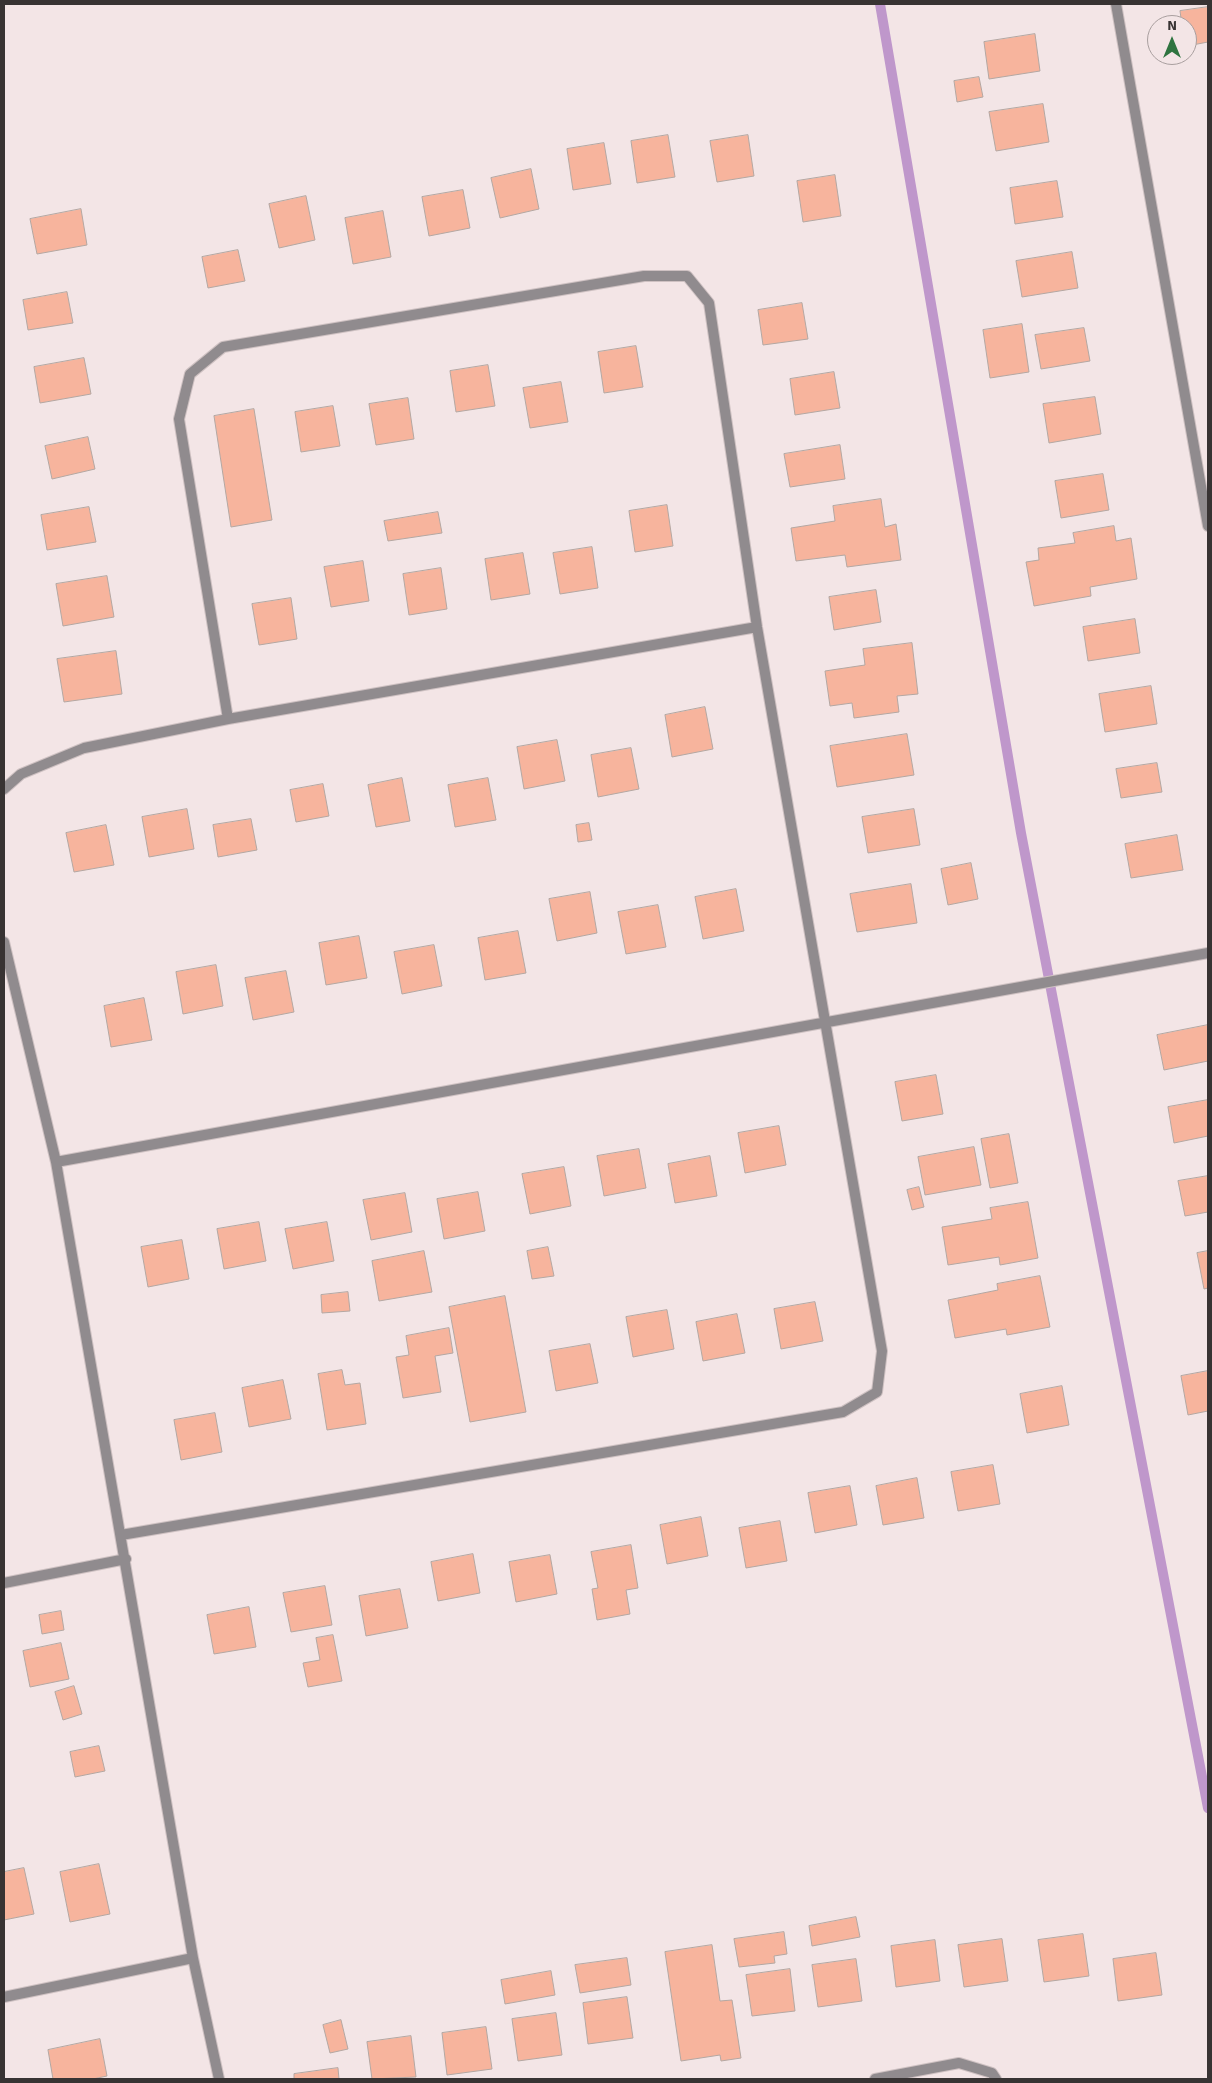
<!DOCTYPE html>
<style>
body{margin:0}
#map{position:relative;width:1212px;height:2083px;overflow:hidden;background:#f3e5e6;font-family:Signika,sans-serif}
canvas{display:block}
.frame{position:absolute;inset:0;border:5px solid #383333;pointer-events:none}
.north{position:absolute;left:1147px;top:15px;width:50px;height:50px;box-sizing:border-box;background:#f3e5e6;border:1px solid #a89e9e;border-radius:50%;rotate:0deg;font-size:14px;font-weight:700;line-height:20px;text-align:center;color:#383333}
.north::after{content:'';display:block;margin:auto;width:18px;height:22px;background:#2f7440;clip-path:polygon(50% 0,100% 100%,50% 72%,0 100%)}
</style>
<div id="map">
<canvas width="1212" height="2083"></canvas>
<div class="frame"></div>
<div class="north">N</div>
</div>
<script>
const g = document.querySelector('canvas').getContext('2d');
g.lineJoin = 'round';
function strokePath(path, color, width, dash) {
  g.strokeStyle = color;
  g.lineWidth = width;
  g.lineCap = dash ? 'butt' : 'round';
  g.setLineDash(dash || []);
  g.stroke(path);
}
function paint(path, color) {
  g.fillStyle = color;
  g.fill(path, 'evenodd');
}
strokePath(new Path2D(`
 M880,4L1021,833L1208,1808`), '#bf97cb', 10);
const building = new Path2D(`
 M1208,7V42L1187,46V25H1182L1180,11Z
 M1035,34L1040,71L989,79L984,42Z
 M979,77L983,97L957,102L954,81Z
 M1043,104L1049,142L996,151L989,112Z
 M668,135L675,177L637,183L631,141Z
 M748,135L754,176L717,182L710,141Z
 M604,143L611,184L573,190L567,149Z
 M531,169L539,209L500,218L491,178Z
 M835,175L841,216L803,222L797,181Z
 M1057,181L1063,217L1015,224L1010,188Z
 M463,190L470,228L429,236L422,197Z
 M306,196L315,240L279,248L269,204Z
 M81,209L87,245L37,254L30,219Z
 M383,211L391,257L353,264L345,218Z
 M238,250L245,281L208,288L202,257Z
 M1072,252L1078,288L1022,297L1016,261Z
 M67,292L73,323L28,330L23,300Z
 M802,303L808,339L763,345L758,310Z
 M1022,324L1029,372L990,378L983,330Z
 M1084,328L1090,361L1041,369L1035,335Z
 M636,346L643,387L604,393L598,352Z
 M84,358L91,394L40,403L34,367Z
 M488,365L495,406L456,412L450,371Z
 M834,372L840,408L795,415L790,379Z
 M561,382L568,422L530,428L523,388Z
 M1095,397L1101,434L1049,443L1043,404Z
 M408,398L414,439L376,445L369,404Z
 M333,406L340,446L301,452L295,412Z
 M254,409L272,520L231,527L214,416Z
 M88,437L95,469L52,479L45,446Z
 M840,445L845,479L790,487L784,454Z
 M1103,474L1109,510L1061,518L1055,481Z
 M881,499L885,527L896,524L901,560L847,567L845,555L796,561L791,528L835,521L833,506Z
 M667,505L673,546L635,552L629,511Z
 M89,507L96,542L47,550L41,515Z
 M438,512L442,533L388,541L384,521Z
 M1114,526L1116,541L1131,538L1137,579L1090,587L1091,596L1034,606L1026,562L1039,560L1038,548L1075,543L1073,533Z
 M592,547L598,588L560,594L553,553Z
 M523,553L530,594L491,600L485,559Z
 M363,561L369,601L331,607L324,567Z
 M441,568L447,609L409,615L403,574Z
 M107,576L114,617L63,626L56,584Z
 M876,590L881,622L834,630L829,597Z
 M291,598L297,639L259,645L252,604Z
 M1135,619L1140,653L1088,661L1083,627Z
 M912,643L918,694L897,696L899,712L854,718L852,703L830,706L825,671L865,665L863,649Z
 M116,651L122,694L64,702L57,659Z
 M1151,686L1157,724L1105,732L1099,694Z
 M705,707L713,749L672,757L665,715Z
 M907,734L914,775L837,787L830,746Z
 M557,740L565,781L524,789L517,747Z
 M631,748L639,789L598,797L591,755Z
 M1157,763L1162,792L1121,798L1116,769Z
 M402,778L410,821L376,827L368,785Z
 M488,778L496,820L455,827L448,785Z
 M323,784L329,816L296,822L290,790Z
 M187,809L194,849L149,857L142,817Z
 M914,809L920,845L868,853L862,817Z
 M251,819L257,850L218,857L213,825Z
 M589,823L592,840L578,842L576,825Z
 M106,825L114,865L74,872L66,833Z
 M1177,835L1183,870L1131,878L1125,844Z
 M971,863L978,899L948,905L941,869Z
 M911,884L917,923L857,932L850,894Z
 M736,889L744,931L703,939L695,897Z
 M590,892L597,933L557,941L549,899Z
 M658,905L666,947L626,954L618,912Z
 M518,931L526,973L485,980L478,938Z
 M359,936L367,978L326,985L319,943Z
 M434,945L442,986L402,994L394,952Z
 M216,965L223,1006L183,1014L176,972Z
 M286,971L294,1012L253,1020L245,978Z
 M144,998L152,1040L111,1047L104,1006Z
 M1208,1025V1061L1164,1070L1157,1035Z
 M936,1075L943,1114L902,1121L895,1082Z
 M1208,1100V1136L1174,1143L1168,1107Z
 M779,1126L786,1165L745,1173L738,1133Z
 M1009,1134L1018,1183L990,1188L981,1139Z
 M974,1147L981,1185L925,1195L918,1157Z
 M639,1149L646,1188L604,1196L597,1156Z
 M710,1156L717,1196L675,1203L668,1164Z
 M564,1167L571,1206L530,1214L522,1174Z
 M1208,1176V1212L1185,1216L1178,1181Z
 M919,1187L924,1207L912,1210L907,1190Z
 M478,1192L485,1231L444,1239L437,1199Z
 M405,1193L412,1232L371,1240L363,1200Z
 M1028,1202L1038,1258L1000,1265L999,1257L948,1265L942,1227L992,1219L990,1208Z
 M259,1222L266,1261L224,1269L217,1229Z
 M327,1222L334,1261L293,1269L285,1229Z
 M182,1240L189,1279L148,1287L141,1247Z
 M548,1247L554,1276L532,1279L527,1251Z
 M424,1251L432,1292L379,1301L372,1261Z
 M1208,1251V1288L1204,1289L1197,1253Z
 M1040,1276L1050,1327L1007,1335L1006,1329L955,1338L948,1300L998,1290L997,1284Z
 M348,1292L350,1311L322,1313L321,1295Z
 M505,1296L526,1412L470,1422L449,1307Z
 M815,1302L823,1341L781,1349L774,1309Z
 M667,1310L674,1349L633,1357L626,1317Z
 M737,1314L745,1353L703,1361L696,1322Z
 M449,1328L453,1353L435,1356L441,1392L403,1398L396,1357L409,1355L406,1336Z
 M590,1344L598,1383L556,1391L549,1351Z
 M342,1370L345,1385L360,1383L366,1424L327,1430L318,1374Z
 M1208,1371V1411L1188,1415L1181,1376Z
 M283,1380L291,1419L249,1427L242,1388Z
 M1062,1386L1069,1425L1027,1433L1020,1394Z
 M215,1413L222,1452L181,1460L174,1420Z
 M993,1465L1000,1504L958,1511L951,1472Z
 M917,1478L924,1518L883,1525L876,1486Z
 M850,1486L857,1525L815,1533L808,1493Z
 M701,1517L708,1556L667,1564L660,1525Z
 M780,1521L787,1561L746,1568L739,1528Z
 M631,1545L638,1588L626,1590L630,1614L597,1620L592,1589L598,1588L591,1552Z
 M473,1554L480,1593L438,1601L431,1562Z
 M550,1555L557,1594L516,1602L509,1562Z
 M325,1586L332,1625L291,1632L283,1593Z
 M400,1589L408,1628L366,1636L359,1596Z
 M249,1607L256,1647L214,1654L207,1615Z
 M61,1611L64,1630L42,1634L39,1615Z
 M333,1635L342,1681L308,1687L303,1663L320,1660L316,1638Z
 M61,1643L69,1679L30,1687L23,1651Z
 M74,1686L82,1714L63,1720L55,1692Z
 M99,1746L105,1771L75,1777L70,1752Z
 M99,1864L110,1914L70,1922L60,1872Z
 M24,1868L34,1914L4,1920V1872Z
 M856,1917L860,1937L812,1946L809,1926Z
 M784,1932L787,1954L774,1956L775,1963L739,1967L734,1939Z
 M1083,1934L1089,1976L1044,1982L1038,1940Z
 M1002,1939L1008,1981L964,1987L958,1945Z
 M935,1940L940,1981L896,1987L891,1946Z
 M712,1945L720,2001L732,2000L741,2058L721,2061L720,2055L681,2061L665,1952Z
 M1156,1953L1162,1995L1118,2001L1113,1959Z
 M627,1958L631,1985L580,1993L575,1965Z
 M856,1959L862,2001L818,2007L812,1965Z
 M790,1969L795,2011L752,2016L746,1975Z
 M551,1971L555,1995L505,2004L501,1980Z
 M627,1997L633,2038L588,2044L583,2003Z
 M556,2013L562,2055L518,2061L512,2019Z
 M341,2020L348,2049L330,2053L323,2025Z
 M486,2027L492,2069L447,2075L442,2033Z
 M411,2036L416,2077L372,2079L367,2042Z
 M100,2039L107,2076L93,2079H53L48,2050Z
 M338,2068L339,2079H294V2074Z`);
paint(building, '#f7b49d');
strokePath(building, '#b3a7a2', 1);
const minor = new Path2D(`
 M1116,4L1208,526
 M4,789L21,774L84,748L228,719L757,627
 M4,942L56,1162L193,1958L219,2079
 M56,1162L1208,953
 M121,1535L843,1412L877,1392L882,1351L757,627L709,303L687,276H644L223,347L190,374L179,419L228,719
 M4,1583L126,1559
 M4,1997L193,1958
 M875,2079L959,2063L992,2073L996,2079`);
strokePath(minor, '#cec1c2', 12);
strokePath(minor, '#908b8e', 10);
</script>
